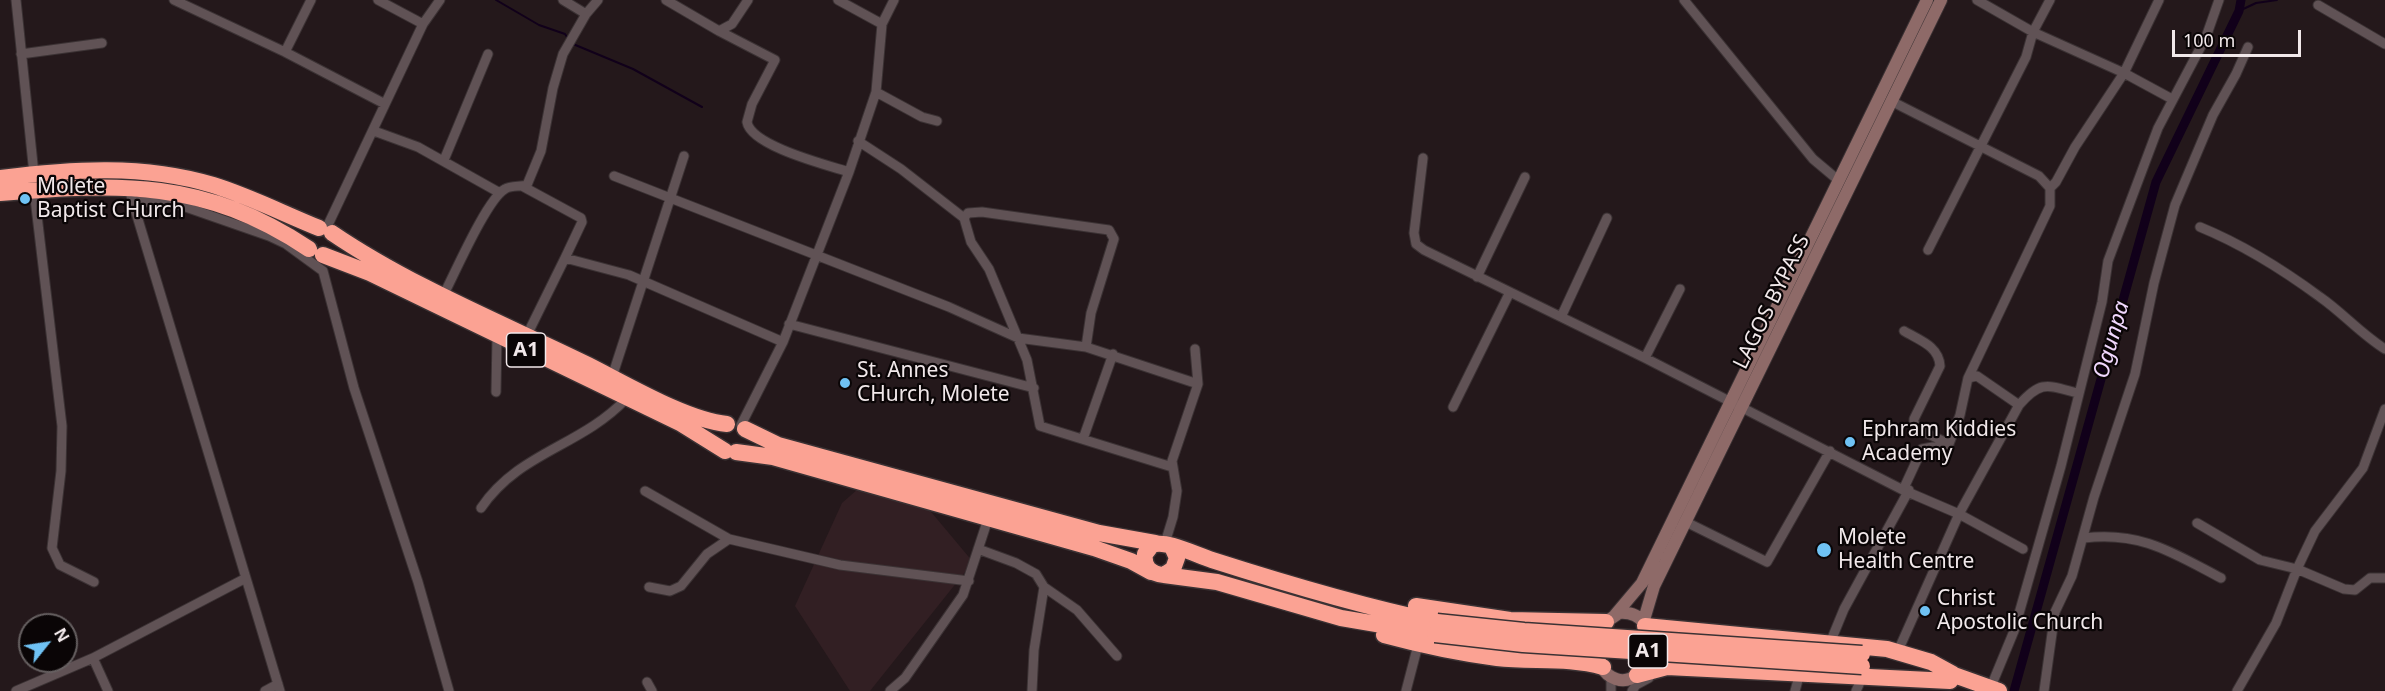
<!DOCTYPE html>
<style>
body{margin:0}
#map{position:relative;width:2385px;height:691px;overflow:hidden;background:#24181b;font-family:"Noto Sans",sans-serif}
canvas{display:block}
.north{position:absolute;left:18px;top:613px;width:60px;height:60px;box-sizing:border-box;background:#0a0506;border:2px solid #666061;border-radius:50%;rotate:60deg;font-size:16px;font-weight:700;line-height:24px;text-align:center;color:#f1e8ea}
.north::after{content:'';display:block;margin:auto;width:21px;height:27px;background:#6fc2f4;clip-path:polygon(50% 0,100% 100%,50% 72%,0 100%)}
.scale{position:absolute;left:2172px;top:30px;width:129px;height:27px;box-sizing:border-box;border:3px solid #f1e8ea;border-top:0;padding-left:8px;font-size:18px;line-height:21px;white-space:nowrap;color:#f1e8ea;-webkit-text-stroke:4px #0a0506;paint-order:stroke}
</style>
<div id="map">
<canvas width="2385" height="691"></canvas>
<div class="north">N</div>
<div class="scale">100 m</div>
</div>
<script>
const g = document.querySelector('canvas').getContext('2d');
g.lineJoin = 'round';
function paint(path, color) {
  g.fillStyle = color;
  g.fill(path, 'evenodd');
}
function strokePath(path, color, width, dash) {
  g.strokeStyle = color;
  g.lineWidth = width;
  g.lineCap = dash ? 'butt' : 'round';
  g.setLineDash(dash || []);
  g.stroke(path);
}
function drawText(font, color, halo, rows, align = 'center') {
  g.font = font + ' "Noto Sans",sans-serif';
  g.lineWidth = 4.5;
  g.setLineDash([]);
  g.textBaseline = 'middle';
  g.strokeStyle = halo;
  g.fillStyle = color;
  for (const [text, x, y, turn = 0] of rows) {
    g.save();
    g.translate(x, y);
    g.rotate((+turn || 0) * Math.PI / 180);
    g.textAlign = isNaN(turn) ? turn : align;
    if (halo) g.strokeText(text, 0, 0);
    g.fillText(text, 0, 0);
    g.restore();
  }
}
paint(new Path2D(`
 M858,489L927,507L973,562L870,691H850L795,606L842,503Z`), '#321f23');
strokePath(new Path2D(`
 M496,0L539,25L565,34L569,40
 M2239,11L2256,3L2277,0
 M573,44L633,69L702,107`), '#11001a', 2);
strokePath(new Path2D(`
 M2014,691L2156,182L2239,11L2241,0`), '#11001a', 9);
const street = new Path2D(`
 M16,0L34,174
 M174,0L285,52L385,104
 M378,0L423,24
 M563,0L586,14
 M666,0L719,31L732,24L748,0
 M838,0L882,24
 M1684,0L1813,159L1838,180
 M1977,0L2033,32L2124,73L2159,0
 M2318,5L2385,44
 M719,31L775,60L752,104L747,122C751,146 827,165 849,172
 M285,52L311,0
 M21,54L102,43
 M876,92L922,117L937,121
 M1891,101L2039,176L2050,188V206L1968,378L1977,376L2019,405
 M374,131L418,147L500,193
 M858,141L901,169L964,218L971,242L989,269L1027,360L1040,426L1172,467
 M1423,158L1414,233L1416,244L1424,250L1645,358L1903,490L1959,514L2023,549
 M444,160L488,54
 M614,176L949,307L1018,338L1086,347L1198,384
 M522,186L581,218L582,222L565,258
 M2050,188L2056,182L2075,147L2124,73L2172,99
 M34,190L62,426L61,471L52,548L60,565L94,582
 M131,196L280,691
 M132,201L177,204L269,236L286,244L323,271L354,388L418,582L449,691
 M964,218L968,213L982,212L1109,230L1114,239L1091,313L1086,347
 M2200,227C2244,245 2282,269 2320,297C2343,313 2361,334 2385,349
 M326,229L423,24L440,0
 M1928,250L2026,57L2033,32L2050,0
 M1477,277L1525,177
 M444,294C455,273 487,199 505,189C511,185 520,187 527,185L541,151L553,88L563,54L586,14L598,0
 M1561,317L1607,218
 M789,324L1034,388
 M1904,331C1919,340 1939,346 1940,366L1914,419V427L1949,444
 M527,335L565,258L629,275L783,342
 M1645,358L1680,289
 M612,377L684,156
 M496,392L497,336
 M1453,407L1510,292
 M741,425L783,342L849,172L876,92L882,24L894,0
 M1083,439L1113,354
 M1903,490L1922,449L1949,444L1960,415L1968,378
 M645,491L729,539L840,565L969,581
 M481,508C519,452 580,447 626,399
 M1686,522L1767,562L1830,451
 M2197,523L2260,560L2297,569L2344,589L2355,590L2370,578H2385
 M2084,538C2141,531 2173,553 2221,578
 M1165,543L1173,517L1177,491L1172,461L1198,384L1195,349
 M978,549L1016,563L1036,574L1044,587L1077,610L1117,656
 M649,587L670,591L681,586L707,554L729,539
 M1830,643L1844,609L1909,490
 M1898,651L1959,514L2019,405C2041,380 2047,385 2077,393
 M93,658L108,691
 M647,682L652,691
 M1990,689L2014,631L2061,466L2102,302L2108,261L2158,128L2206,37L2219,0
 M16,691L93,658L246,578
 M265,691L278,684
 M890,691L905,678L963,595L988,519
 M1032,691L1034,650L1044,587
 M1406,691L1418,645
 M1611,691V677
 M1632,691L1636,685L1649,678
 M1795,691L1798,680
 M1856,691L1862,678
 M2044,691L2055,612L2072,576L2094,497L2135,374L2154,283L2175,205L2213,115L2236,74L2248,47
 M2237,691L2276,623L2297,569L2315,531L2363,468L2385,409`);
const secondary = new Path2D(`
 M1619,613C1668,609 1650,691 1616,679C1610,677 1605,673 1602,667C1596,653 1599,635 1606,622Z
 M1615,615L1642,583L1927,0
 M1643,623L1654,586L1941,0`);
const highway = new Path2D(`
 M0,178C72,169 143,164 213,185C249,196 284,214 319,228
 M0,193C120,183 204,179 309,249
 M332,233C410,286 504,324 588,365C626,384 686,420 727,424
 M323,255L370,273L680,423L725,451
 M745,429L778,445L1099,533L1155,543
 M736,452L773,457L1094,548L1131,561L1151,572
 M1172,547L1177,558L1173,569L1164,575C1151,574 1143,567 1145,554L1152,545C1166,539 1196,555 1212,560C1287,584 1360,606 1437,622
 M1164,575L1217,582L1341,618L1435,634
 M1416,606L1510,620L1606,622
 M1645,626L1887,649L1931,662L1953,674
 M1384,635C1421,645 1459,653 1497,658C1533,662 1568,657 1603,667
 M1943,671L1999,691
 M1637,675L1667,667L1950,681`);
strokePath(street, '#3b3234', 11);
strokePath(secondary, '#3b3234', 14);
strokePath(highway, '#3b3234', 19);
strokePath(street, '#605255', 9);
strokePath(secondary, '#8e6a68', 12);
strokePath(highway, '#fba293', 16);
const highwayBridge = new Path2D(`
 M1437,622L1524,631L1862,654
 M1435,634L1523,644L1862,666`);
strokePath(highwayBridge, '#3b3234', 19, []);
strokePath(highwayBridge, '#fba293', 16);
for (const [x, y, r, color] of [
 [25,199,6,"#6fc2f4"],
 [845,383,6,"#6fc2f4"],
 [1850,442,6,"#6fc2f4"],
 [1824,550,8,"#6fc2f4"],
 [1925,611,6,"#6fc2f4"]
]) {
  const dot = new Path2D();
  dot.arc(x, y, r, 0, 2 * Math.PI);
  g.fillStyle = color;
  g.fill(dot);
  strokePath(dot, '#0a0506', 2);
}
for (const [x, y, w] of [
 [526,350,39],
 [1648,651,39]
]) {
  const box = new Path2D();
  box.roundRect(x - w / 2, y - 17, w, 34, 4.5);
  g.fillStyle = '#0a0506';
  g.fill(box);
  strokePath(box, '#f1e8ea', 1.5);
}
drawText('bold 20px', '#f1e8ea', null, [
 ["A1",526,350],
 ["A1",1648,651]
]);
drawText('21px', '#f1e8ea', '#0a0506', [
 ["Molete",37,187],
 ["Baptist CHurch",37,211],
 ["St. Annes",857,371],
 ["CHurch, Molete",857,395],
 ["Ephram Kiddies",1862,430],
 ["Academy",1862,454],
 ["Molete",1838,538],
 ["Health Centre",1838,562],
 ["Christ",1937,599],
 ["Apostolic Church",1937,623]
], 'left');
drawText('21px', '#f1e8ea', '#0a0506', [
 ["LAGOS BYPASS",1772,302,-64]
]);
drawText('italic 22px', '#f1d8fe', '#0a0506', [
 ["Ogunpa",2112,340,-74]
]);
</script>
